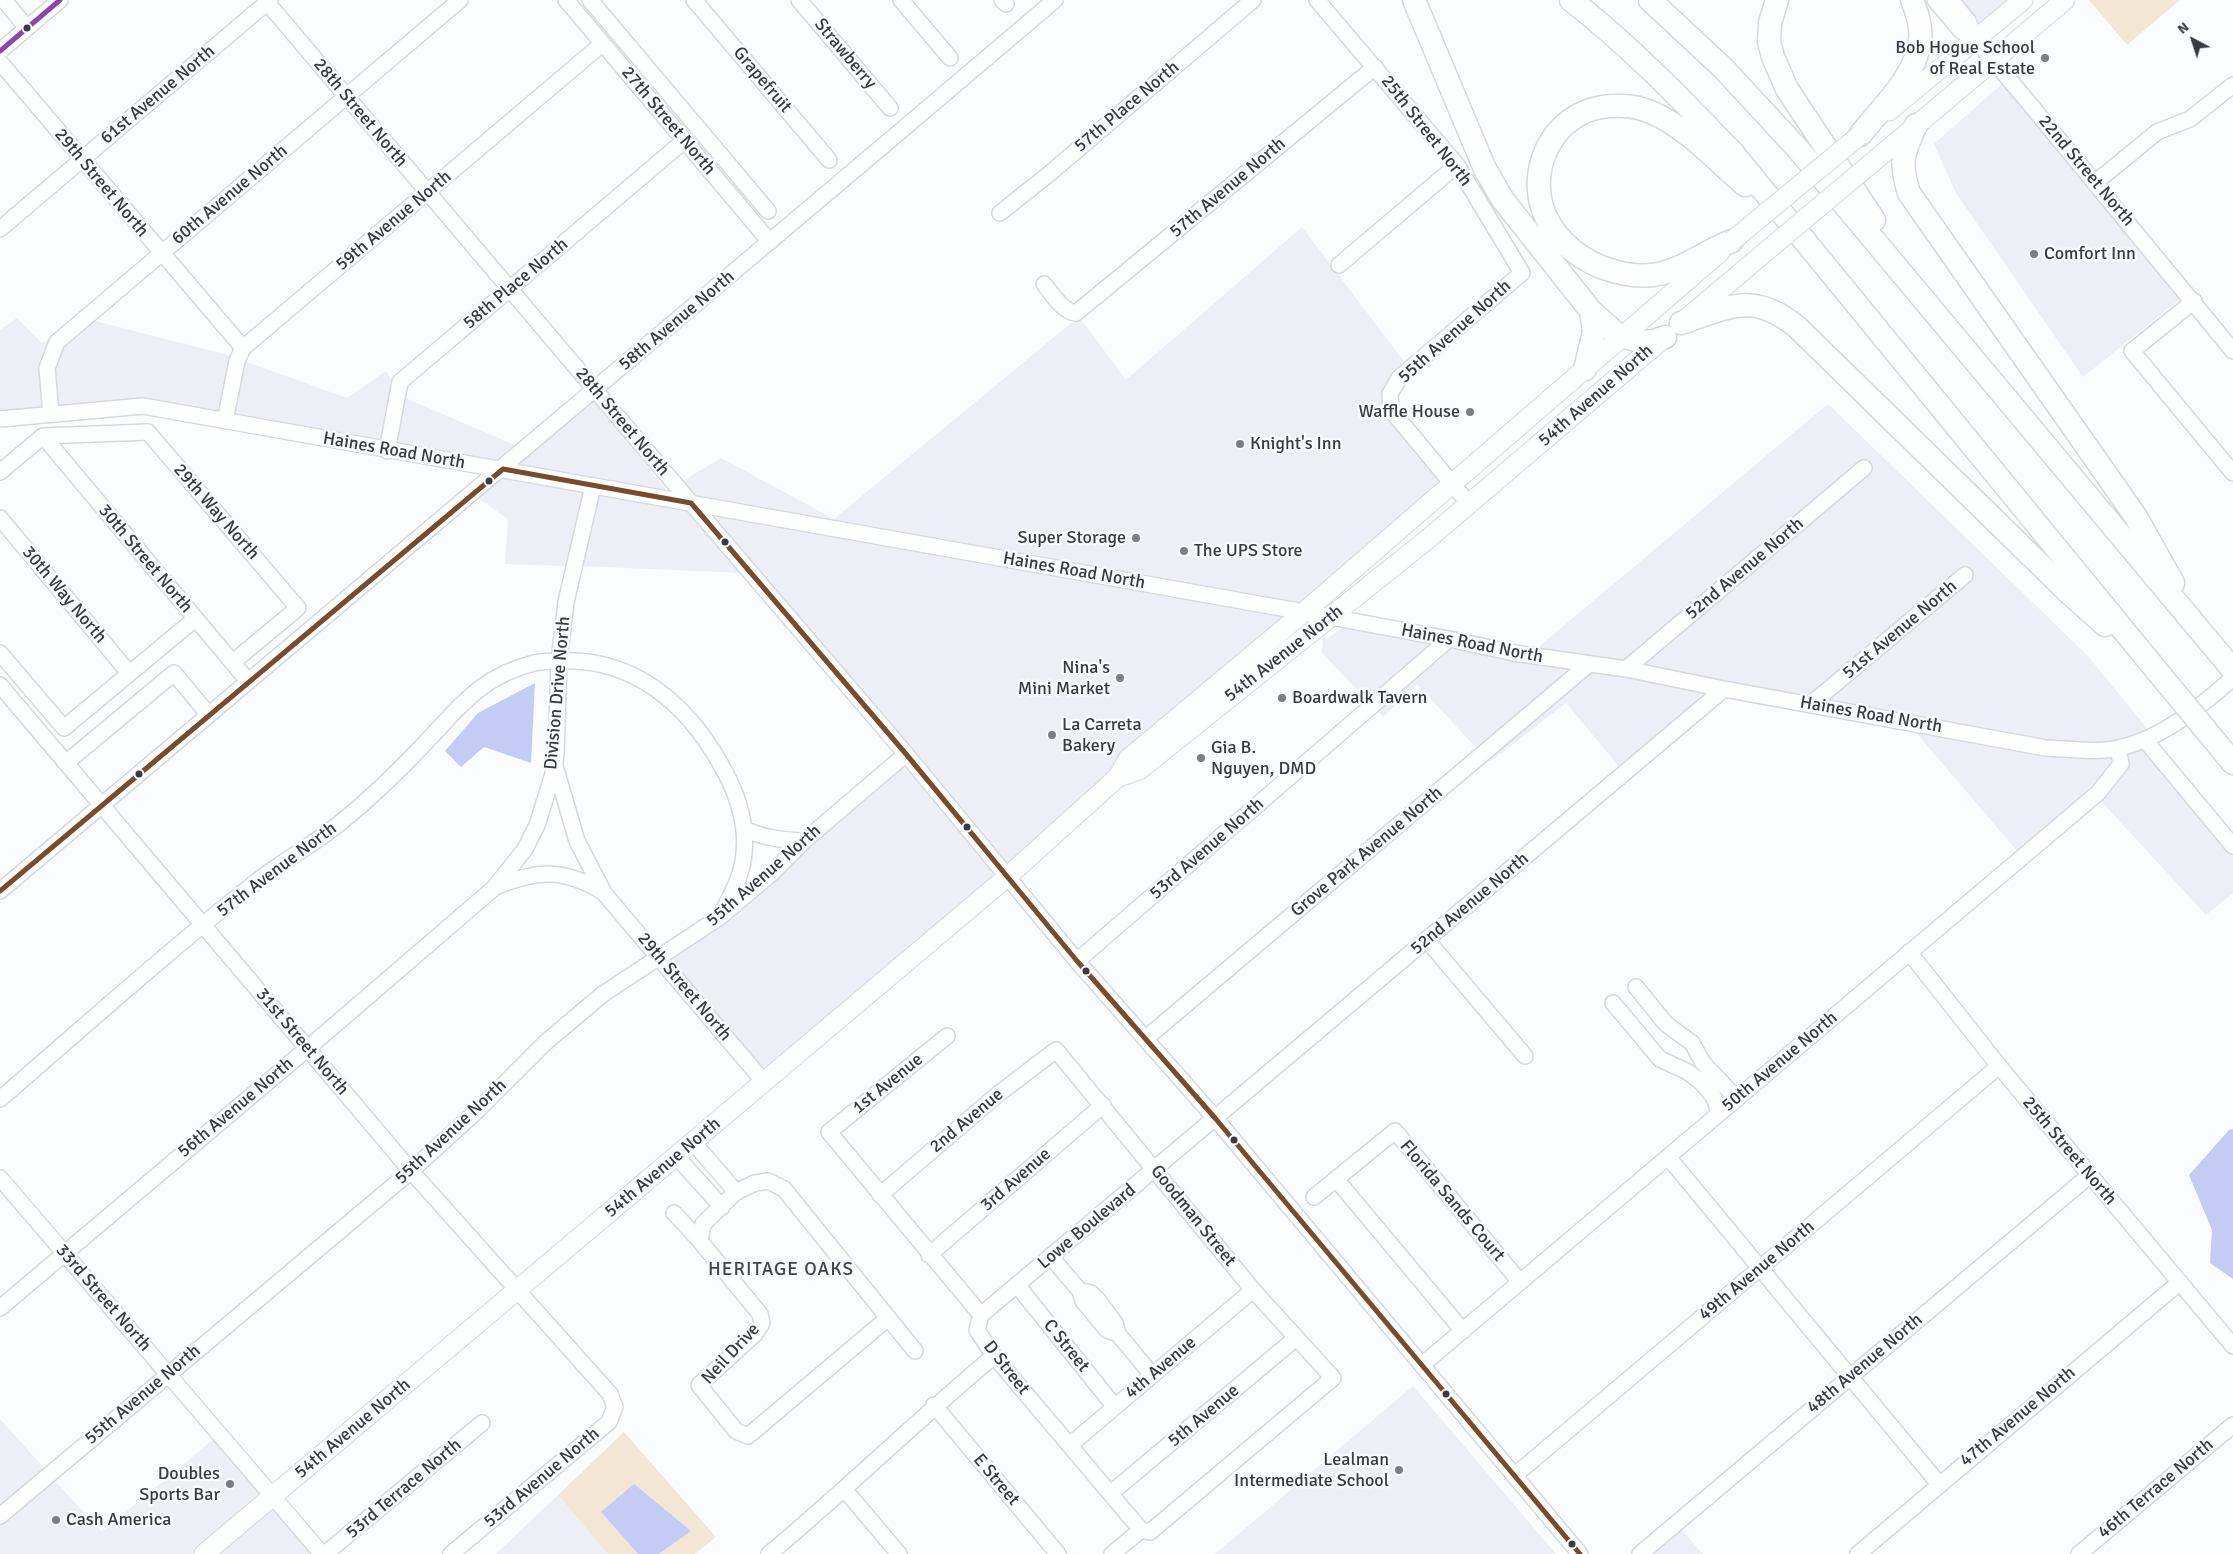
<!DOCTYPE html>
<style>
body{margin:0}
#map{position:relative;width:2233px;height:1554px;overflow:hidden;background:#fbfcfe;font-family:Signika,sans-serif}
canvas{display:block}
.north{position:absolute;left:2168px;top:15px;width:50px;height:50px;-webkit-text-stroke:4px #fafbff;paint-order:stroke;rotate:320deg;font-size:14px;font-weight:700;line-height:20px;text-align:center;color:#393a42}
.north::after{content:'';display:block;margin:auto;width:18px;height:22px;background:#393a42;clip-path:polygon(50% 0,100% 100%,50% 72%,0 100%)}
</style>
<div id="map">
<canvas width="2233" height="1554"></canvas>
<div class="north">N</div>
</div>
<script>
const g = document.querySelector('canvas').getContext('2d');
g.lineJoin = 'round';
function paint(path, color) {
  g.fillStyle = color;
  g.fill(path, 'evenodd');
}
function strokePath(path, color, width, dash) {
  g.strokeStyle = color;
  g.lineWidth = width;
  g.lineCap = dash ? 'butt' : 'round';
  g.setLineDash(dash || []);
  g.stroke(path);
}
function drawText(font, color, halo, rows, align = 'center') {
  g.font = font + ' Signika,sans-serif';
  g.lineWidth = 5;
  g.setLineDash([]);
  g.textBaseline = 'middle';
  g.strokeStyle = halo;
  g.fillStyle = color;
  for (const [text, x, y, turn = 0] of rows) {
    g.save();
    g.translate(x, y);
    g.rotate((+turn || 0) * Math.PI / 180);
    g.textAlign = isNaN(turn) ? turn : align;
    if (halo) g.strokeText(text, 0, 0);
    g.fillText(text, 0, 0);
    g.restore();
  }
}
paint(new Path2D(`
 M1958,0H2013L1978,30Z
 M2004,82L2183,297L2083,377L1956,193L1934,144Z
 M1302,227L1406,364L1386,388H1384L1382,396L1444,483L1302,606L693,498L681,482L721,458L834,519L1076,319L1080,318L1126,380Z
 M17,318L42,343L53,337L45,409L0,413V330Z
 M91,320L232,356L221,414L56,408L53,369L62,345Z
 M244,361L347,398L386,371L393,383L383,444L232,416Z
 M403,397L519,447L501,463L394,446Z
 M594,399L667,491L671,488L677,495L516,466Z
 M1828,404L2088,656L2149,731L2116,743L2082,744L2046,742L1825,701L1973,576L1966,567L1809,698L1639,666L1872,470L1864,460L1624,663L1536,649Z
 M505,475L586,490L568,566L505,564L508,519L478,498Z
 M597,493L688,509L744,573L580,566Z
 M705,511L1290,616L1007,868Z
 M1344,626L1436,642L1368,701L1322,653L1323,636L1327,639Z
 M1451,645L1575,668L1478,750L1417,684L1383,717L1376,710Z
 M1591,671L1623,675L1626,677L1628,676L1711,693L1621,769L1566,703L1490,762L1487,759Z
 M1912,728L2113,754L2115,762L2094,789L2019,853Z
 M2144,747L2233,855V893L2206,915L2100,800L2116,783L2126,768L2125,753Z
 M906,763L998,875L764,1074L668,959L721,924L723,925L807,847H810V844Z
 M1413,1386L1556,1554H1215Z
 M0,1419L45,1469L0,1507Z
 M215,1438L264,1495L194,1554H0V1524L53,1479L102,1532Z
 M558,1495L608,1554H496Z
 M272,1504L315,1554H213Z
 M1681,1529L1703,1554H1650Z`), '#edeef6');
paint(new Path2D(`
 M2089,0H2180L2127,45Z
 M624,1432L716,1537L695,1554H659L691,1531L601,1512L638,1554H608L558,1495Z`), '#f2e6d4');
paint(new Path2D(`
 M535,683L531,763L484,747L461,767L445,751L478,713Z
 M2233,1129V1279L2210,1263L2212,1230L2189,1175L2229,1130Z
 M634,1484L691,1531L659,1554H638L601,1512Z`), '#c4ccf5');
const minor = new Path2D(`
 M4,0L27,28
 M265,0L691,503L906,754L1077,961L1215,1118L1580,1554
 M566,0L770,242
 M590,0L768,211
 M694,0L829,160
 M799,0L890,108
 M901,0L950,58
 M1002,0L1006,4
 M1317,0L1457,165L1522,273L1399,378L1390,394L1391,410L1469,504
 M1935,0L1961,31L1975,39L2029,103L2233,351
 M1951,0L1968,21L1975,39
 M0,51L60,0
 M0,62L243,348
 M2096,182L2157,132L2190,119L2233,85
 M1000,213L1049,174L1253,0
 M0,229L270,0
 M1339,265L1457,165
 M1044,284C1052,294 1063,312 1076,313L1375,67
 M2194,301L2132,351L2233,473
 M51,414L47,368L57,342L460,0
 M0,419L143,406L1304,612L1449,639L1514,653L1626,669L1724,689L2046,748C2070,749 2096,753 2119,748C2163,738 2200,707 2233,678
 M225,421L237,361L243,348L602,44
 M43,436L148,432L298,608L233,662
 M43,436L248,681
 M387,451L400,382L685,140
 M0,472L43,436
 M0,518L129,673
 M0,653L64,728L195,619
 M1626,669L1864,468
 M0,685L411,1171L610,1394L615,1407L609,1422L451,1554
 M1811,704L1965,575
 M2145,740L2233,846
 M67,762L174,673L208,714
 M555,766L577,841L603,891
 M744,829C764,838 782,840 804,841
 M495,887C538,870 563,868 603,892L764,1082
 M0,891C352,595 704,298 1055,0
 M1427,940L1525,1056
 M1909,952L1999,1066L2233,1346
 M1077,961L1449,639
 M1636,987L1666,1024L1692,1043L1703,1063L1737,1099
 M1613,1003L1660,1059L1688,1072L1701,1082L1713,1096L1720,1113
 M947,1036L829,1132L981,1315L977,1330L994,1356L1141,1530
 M1145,1039L1589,664
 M0,1099C85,1026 168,951 256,882C283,861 314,844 340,823C371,798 400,770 427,741C461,705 482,676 534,663C543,661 552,661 561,661C633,658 686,703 720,763C737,792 749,827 743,861C740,879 731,895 723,911
 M693,1142L736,1192
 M676,1156L722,1207
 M1668,1157L1939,1484
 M0,1178L322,1554
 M1336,1179L1463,1331
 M880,1195L997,1095L1056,1050L1253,1290L1333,1378L1150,1532L1141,1530
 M1314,1197L1395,1131L1520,1282
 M674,1213L700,1241L760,1314L762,1323L755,1334L699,1385L736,1431L748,1436L888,1318
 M700,1241L703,1224L736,1192L755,1183L768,1181L784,1189L915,1351
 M929,1255L1103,1105
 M1051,1257L1080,1291L1083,1301L1107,1330L1118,1334
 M1017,1285L1115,1407
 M1080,1291L1091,1293L1098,1300L1115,1323L1118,1334L1152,1375
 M0,1308L308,1048L494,888L525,849L537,825L553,774L556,755L559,661L566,602L593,486
 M981,1315L1724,689
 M1422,1365L2098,793L2121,764L2118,748
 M934,1405L1058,1554
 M1070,1445L1253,1290
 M1514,1476L1999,1066
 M845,1490L899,1554
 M1111,1493L1296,1338
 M0,1516L411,1171L479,1109L546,1042L603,994L720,917L772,873L804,841L906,754
 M325,1554L482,1423
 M769,1554C846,1490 917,1420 994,1356
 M1112,1554L1141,1530
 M1640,1554L2090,1175
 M1858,1554L2180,1282
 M2079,1554L2233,1425`);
const major = new Path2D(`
 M1889,111L2023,0
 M1880,156L2065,0
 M1686,319L1751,264
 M1118,777L1139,770L1429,538L1665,337
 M204,1554L1007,877L1118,777L1128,759L1304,612L1720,252`);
const highway = new Path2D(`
 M1414,0L1485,169L1503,200L1591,311L1618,335L1642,342L1654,341L1665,337
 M1571,0C1630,46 1681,99 1732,152L2157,671
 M1650,0L1723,68L1798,149L2233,670
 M1777,0L1770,23L1769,41L1773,57L1787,89L1874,220
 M1916,125C1903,153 1899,162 1909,193L2136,517L2173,583
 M1860,135C1882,107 1915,78 1920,41C1922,28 1917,12 1912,0
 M1732,241C1705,251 1682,271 1653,275C1636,277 1617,273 1601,267C1574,256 1551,235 1542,207C1529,163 1556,114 1602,107C1615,105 1627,105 1639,108C1679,119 1715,159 1745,185
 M1681,323C1729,307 1753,291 1797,327L2067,591L2105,625
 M1585,369L1594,332L1591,311
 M2219,746L2233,763`);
strokePath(minor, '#d7d8dd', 18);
strokePath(major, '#d7d8dd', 21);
strokePath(highway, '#d7d8dd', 25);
strokePath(minor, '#feffff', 15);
strokePath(major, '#feffff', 19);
strokePath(highway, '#feffff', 22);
const majorBridge = new Path2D(`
 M1732,241L1860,135
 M1751,264L1880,156`);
const highwayBridge = new Path2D(`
 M2157,671L2219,746`);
strokePath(majorBridge, '#d7d8dd', 21, []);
strokePath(highwayBridge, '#d7d8dd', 25, []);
strokePath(majorBridge, '#feffff', 19);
strokePath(highwayBridge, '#feffff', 22);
strokePath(new Path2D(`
 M0,891L503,469L691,503L906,754L1077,961L1215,1118L1580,1554`), '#7a4b2a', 5);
strokePath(new Path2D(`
 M0,51L60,0`), '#8e44ad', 5);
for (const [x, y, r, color] of [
 [27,28,4.5,"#393a42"],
 [2045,58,5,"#7d7e84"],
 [2034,254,5,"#7d7e84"],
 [1470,412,5,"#7d7e84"],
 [1240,444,5,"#7d7e84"],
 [489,481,4.5,"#393a42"],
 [1136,538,5,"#7d7e84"],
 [725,542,4.5,"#393a42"],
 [1184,551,5,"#7d7e84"],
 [1120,678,5,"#7d7e84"],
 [1282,698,5,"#7d7e84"],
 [1052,735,5,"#7d7e84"],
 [1201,758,5,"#7d7e84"],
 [139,774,4.5,"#393a42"],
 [967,827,4.5,"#393a42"],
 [1086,971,4.5,"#393a42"],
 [1234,1140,4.5,"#393a42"],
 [1446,1394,4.5,"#393a42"],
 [1399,1470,5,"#7d7e84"],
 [230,1484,5,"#7d7e84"],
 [56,1520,5,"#7d7e84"],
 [1572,1544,4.5,"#393a42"]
]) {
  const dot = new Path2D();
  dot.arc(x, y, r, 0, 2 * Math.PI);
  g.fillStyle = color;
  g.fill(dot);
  strokePath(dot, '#fafbff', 2);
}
drawText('18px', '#393a42', '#fafbff', [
 ["Bob Hogue School",2035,48,"right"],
 ["of Real Estate",2035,69,"right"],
 ["Comfort Inn",2044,254],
 ["Waffle House",1460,412,"right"],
 ["Knight's Inn",1250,444],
 ["Super Storage",1126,538,"right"],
 ["The UPS Store",1194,551],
 ["Nina's",1110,668,"right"],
 ["Mini Market",1110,689,"right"],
 ["Boardwalk Tavern",1292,698],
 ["La Carreta",1062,725],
 ["Bakery",1062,746],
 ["Gia B.",1211,748],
 ["Nguyen, DMD",1211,769],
 ["Lealman",1389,1460,"right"],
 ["Intermediate School",1389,1481,"right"],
 ["Doubles",220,1474,"right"],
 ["Sports Bar",220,1495,"right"],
 ["Cash America",66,1520]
], 'left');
drawText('18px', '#393a42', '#fafbff', [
 ["Strawberry",845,54,50],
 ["Grapefruit",762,80,50],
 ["61st Avenue North",158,95,-40],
 ["57th Place North",1127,107,-40],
 ["28th Street North",360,113,50],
 ["27th Street North",668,121,50],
 ["25th Street North",1426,131,52],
 ["22nd Street North",2086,171,50],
 ["29th Street North",101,183,50],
 ["57th Avenue North",1228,188,-40],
 ["60th Avenue North",230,195,-40],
 ["59th Avenue North",394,221,-40],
 ["58th Place North",516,284,-40],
 ["58th Avenue North",677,321,-40],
 ["55th Avenue North",1455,332,-42],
 ["54th Avenue North",1596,396,-41],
 ["28th Street North",622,422,50],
 ["Haines Road North",394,451,10],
 ["29th Way North",216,512,49],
 ["30th Street North",145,559,50],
 ["52nd Avenue North",1745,569,-40],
 ["Haines Road North",1074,571,10],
 ["30th Way North",64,595,50],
 ["51st Avenue North",1900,630,-40],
 ["Haines Road North",1472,644,11],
 ["54th Avenue North",1284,654,-38],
 ["Division Drive North",558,693,-85],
 ["Haines Road North",1871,715,10],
 ["53rd Avenue North",1207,849,-41],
 ["Grove Park Avenue North",1367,852,-40],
 ["57th Avenue North",277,870,-37],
 ["55th Avenue North",764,876,-41],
 ["52nd Avenue North",1470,904,-40],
 ["29th Street North",684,987,50],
 ["31st Street North",302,1042,50],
 ["50th Avenue North",1780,1062,-40],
 ["1st Avenue",888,1084,-39],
 ["56th Avenue North",236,1108,-40],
 ["2nd Avenue",967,1121,-40],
 ["55th Avenue North",451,1132,-43],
 ["25th Street North",2069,1151,50],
 ["54th Avenue North",663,1168,-40],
 ["3rd Avenue",1016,1180,-41],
 ["Florida Sands Court",1452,1201,50],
 ["Goodman Street",1193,1216,51],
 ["Lowe Boulevard",1087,1227,-40],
 ["49th Avenue North",1757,1271,-40],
 ["33rd Street North",103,1298,49],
 ["C Street",1066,1346,51],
 ["Neil Drive",731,1354,-47],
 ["48th Avenue North",1865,1364,-40],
 ["D Street",1006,1368,52],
 ["4th Avenue",1161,1368,-40],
 ["55th Avenue North",143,1395,-40],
 ["5th Avenue",1204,1416,-40],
 ["47th Avenue North",2018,1417,-40],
 ["54th Avenue North",353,1429,-40],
 ["53rd Avenue North",542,1478,-40],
 ["E Street",996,1480,50],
 ["53rd Terrace North",404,1489,-40],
 ["46th Terrace North",2156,1489,-40]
]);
g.letterSpacing = '1px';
drawText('19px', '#414455', '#fafbff', [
 ["HERITAGE OAKS",781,1270]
]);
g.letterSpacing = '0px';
</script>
